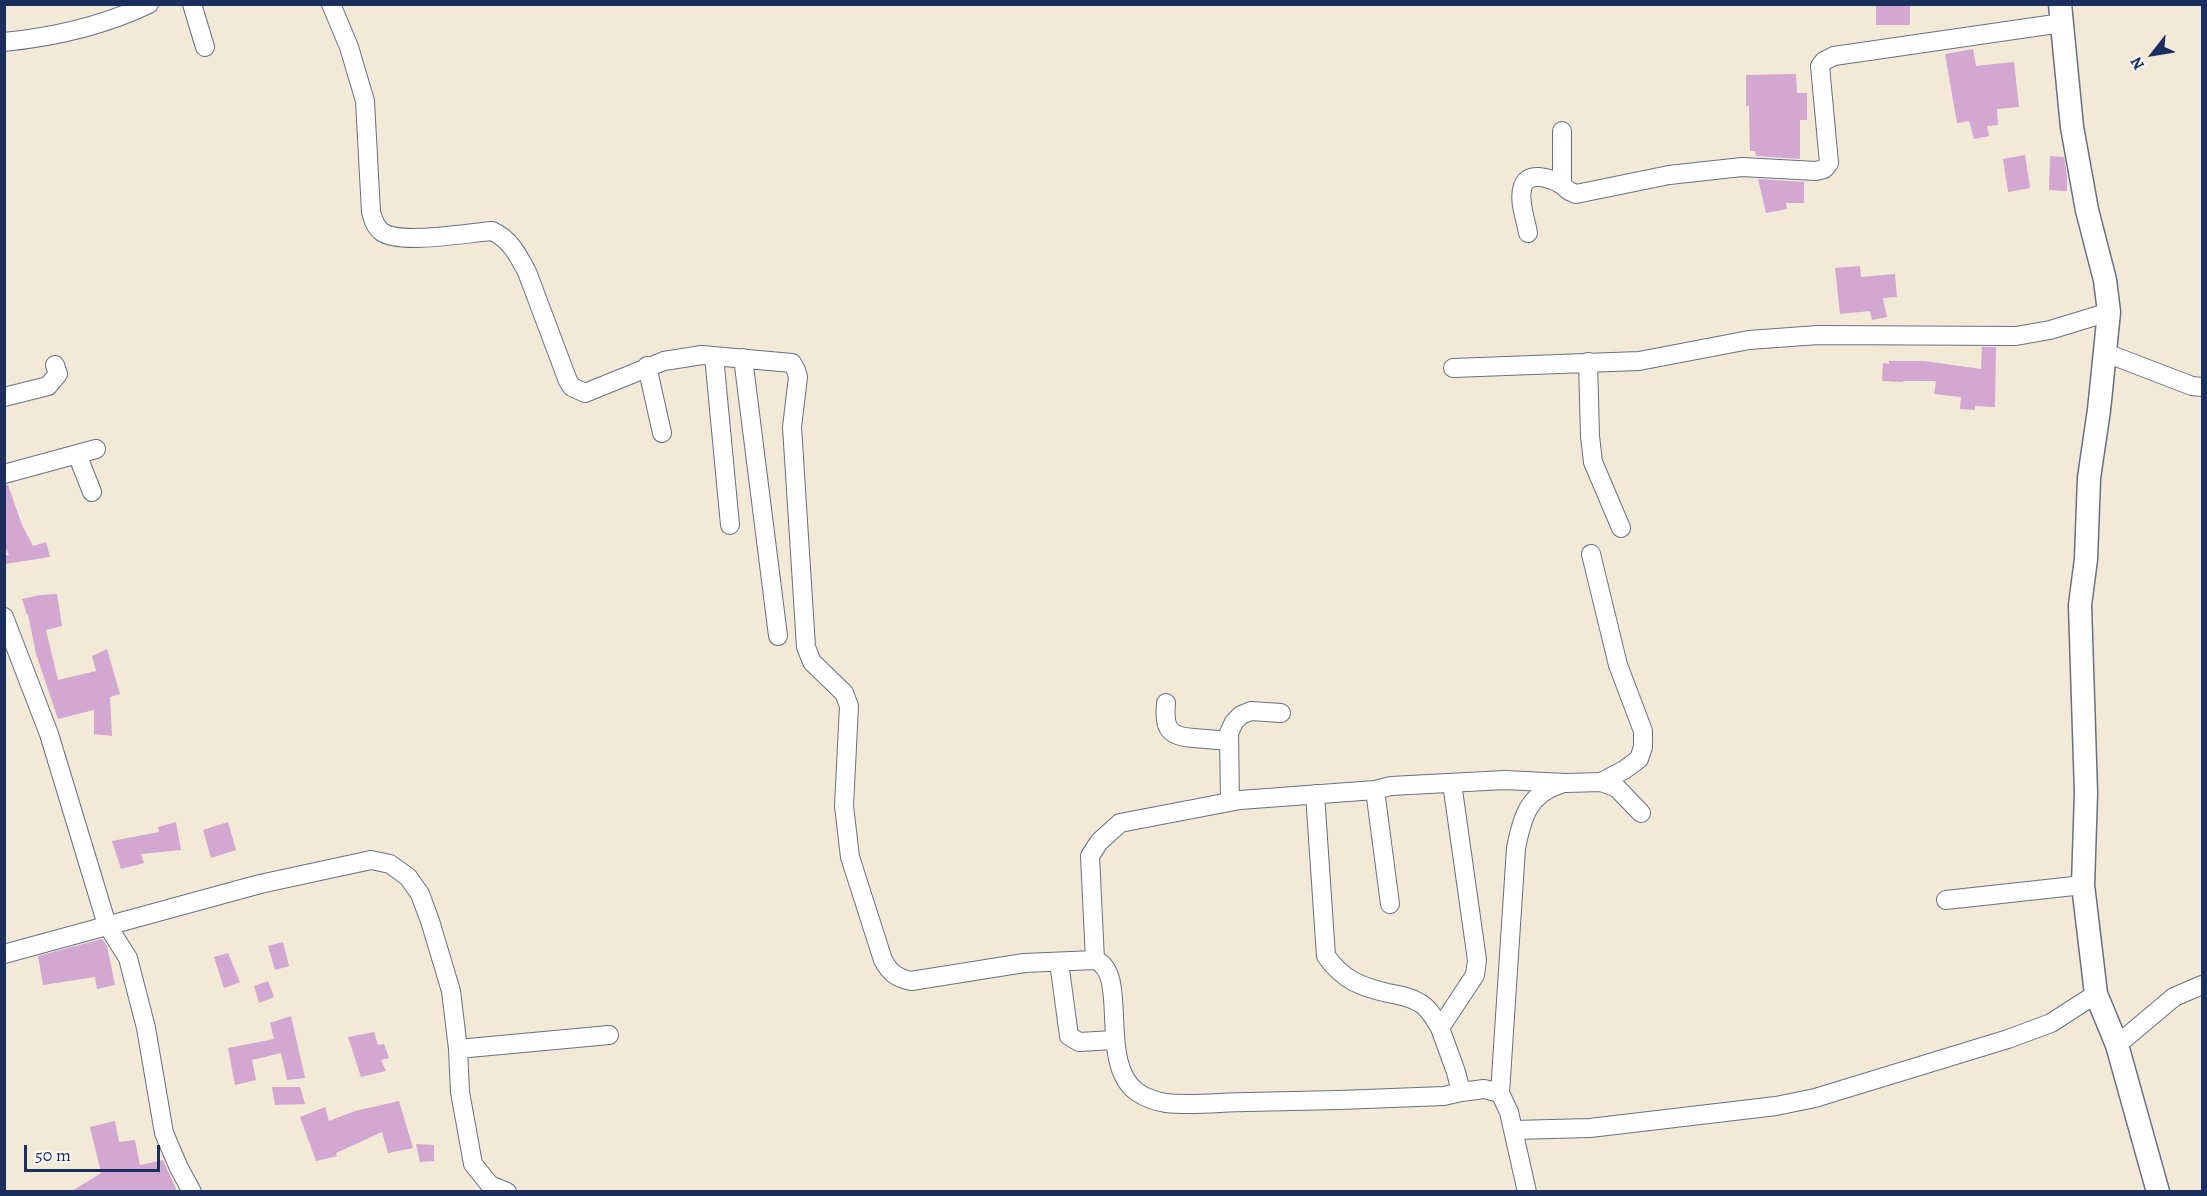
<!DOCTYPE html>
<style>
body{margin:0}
#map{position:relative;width:2207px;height:1196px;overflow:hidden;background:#f2e9d6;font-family:Alegreya,serif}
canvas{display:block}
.frame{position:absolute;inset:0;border:6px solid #1b2f5e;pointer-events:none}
.north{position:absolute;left:2123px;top:24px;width:60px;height:60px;-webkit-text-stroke:4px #f6f6f2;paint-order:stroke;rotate:239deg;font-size:16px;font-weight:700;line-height:24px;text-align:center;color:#1b2f5e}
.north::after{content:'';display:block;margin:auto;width:21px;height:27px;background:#1b2f5e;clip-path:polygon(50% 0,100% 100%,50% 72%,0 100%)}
.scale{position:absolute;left:24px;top:1145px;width:136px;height:27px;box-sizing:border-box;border:3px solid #1b2f5e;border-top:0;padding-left:8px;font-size:18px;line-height:21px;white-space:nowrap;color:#1b2f5e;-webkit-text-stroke:4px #f6f6f2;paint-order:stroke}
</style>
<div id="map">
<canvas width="2207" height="1196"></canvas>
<div class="frame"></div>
<div class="north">N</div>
<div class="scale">50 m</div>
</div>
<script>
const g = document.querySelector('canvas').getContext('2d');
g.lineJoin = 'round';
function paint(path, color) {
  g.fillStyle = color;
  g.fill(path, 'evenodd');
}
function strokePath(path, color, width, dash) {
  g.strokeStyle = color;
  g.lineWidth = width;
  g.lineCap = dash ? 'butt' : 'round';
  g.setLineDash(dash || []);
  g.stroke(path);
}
paint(new Path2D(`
 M1876,4H1910V25H1876Z
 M1973,49L1976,66L2014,62L2019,107L1997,109L1998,125L1987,126L1989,136L1974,139L1969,121L1957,123L1945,54Z
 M1796,74L1797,93H1807V120H1800V159L1756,156L1755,151H1750L1749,106H1746V75Z
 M2025,155L2030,188L2008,192L2003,159Z
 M2050,156L2064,157L2067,176V191L2049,190Z
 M1758,179L1804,182V203H1786L1787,209L1766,213Z
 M1860,266L1861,277L1895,274L1897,297L1883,298L1887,317L1872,320L1870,311L1840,314L1835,268Z
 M1982,347H1996L1995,407L1975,406V410L1960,409L1961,397L1934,394L1936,381H1903V382L1882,381L1883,363L1889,364V361H1924L1981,369Z
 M4,485H8L22,525L33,546L46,542L50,557L5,564L4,556L9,555L4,545Z
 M57,594L62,626L46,630L58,680L96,671L92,656L107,649L120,694L110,697L112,736L94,734V710L58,719L36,654L28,614L27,615L22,599L40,595Z
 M176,822L181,850L141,854L144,863L121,869L112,841L159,832L158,827Z
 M228,822L236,850L211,858L203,830Z
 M102,939L107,946L115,985L97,989L95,977L43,985L38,956Z
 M283,942L289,966L275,970L268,946Z
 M228,953L240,982L224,988L214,957Z
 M268,981L274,997L259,1003L254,986Z
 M291,1016L305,1078L287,1080L281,1053L252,1060L256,1080L235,1085L228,1048L274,1039L270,1023Z
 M374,1032L378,1045L384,1044L389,1058L381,1060L386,1071L361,1077L348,1037Z
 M272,1087H300L305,1104L275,1105Z
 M399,1101L413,1148L388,1153L382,1132L336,1153L337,1156L316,1161L300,1117L325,1107L329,1121L355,1111Z
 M115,1121L119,1142L135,1140L140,1165L163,1160L177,1191H72L101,1173L90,1127Z
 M416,1144L434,1145V1161L420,1162Z`), '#d2a7d1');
const minor = new Path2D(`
 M192,4L205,47
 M331,4L349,47L365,101L371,212C373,219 375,227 382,232C400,245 467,233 492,231C510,239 518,255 527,272L568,381L572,387L585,393L664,361L702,355L792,363L796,370L798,377L792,427L806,647L812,662L844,693L849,706L844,806L850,857L883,960C890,973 897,978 911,981L1024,963L1095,960C1130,972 1097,1063 1137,1092C1144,1097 1157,1102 1166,1103C1192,1106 1223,1102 1248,1102C1314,1101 1379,1099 1444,1096L1461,1092
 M4,42C55,37 103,26 149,4
 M1562,131V185L1569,191L1576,194L1669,175L1742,167L1816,171L1824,169L1829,163L1820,66L1824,61L1834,56L2062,23
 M1528,233C1526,220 1519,203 1522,190C1525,169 1551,178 1562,185
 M2106,353L2192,386L2202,387
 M714,356L730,525
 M743,358L778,636
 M1588,362L1590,436L1593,462L1621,528
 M647,366L662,433
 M1453,368L1639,361L1749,340L1818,335L2016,336L2050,330L2109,312
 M4,397L48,386L58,374L55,365
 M77,454L92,492
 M4,474L96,449
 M4,617L49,734L107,925L128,958L146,1028L164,1133L179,1168L192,1192
 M1166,703C1164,729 1168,736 1194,738C1205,739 1217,740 1229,741
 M1601,782L1617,788L1641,813
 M1452,783L1477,960L1475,975L1440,1028L1456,1072L1461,1092L1484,1089L1500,1093L1509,1112L1527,1192
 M1375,790L1390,904
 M1315,794L1326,956C1343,980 1361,987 1388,993C1399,995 1410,997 1420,1003C1429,1008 1434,1018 1440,1028
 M1230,802L1229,733L1234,722L1241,715L1251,711L1281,713
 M1946,900L2083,885
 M4,954L260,884L371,860L390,864L408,877L420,894L430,921L451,991L458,1049L460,1092L473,1164L490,1185L507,1192
 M1095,960L1090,856L1099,842L1120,823L1240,800L1375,790L1391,786L1505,780L1566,783L1601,782L1624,770L1639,759L1643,747V731L1618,665L1591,554
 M1059,962L1069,1036L1079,1042L1114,1040
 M2117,1045L2174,997L2202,985
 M458,1049L609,1035
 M1500,1093L1516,848C1522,818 1528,794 1561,784
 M1514,1130L1590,1128L1776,1106L1815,1098L2008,1039L2051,1023L2096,994`);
const tertiary = new Path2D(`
 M2060,4L2072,127L2087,210L2105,280L2109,312L2099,410L2089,478L2086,559L2080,605L2086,793L2083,885L2096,994L2117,1045L2158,1192`);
strokePath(minor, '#667088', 20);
strokePath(tertiary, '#667088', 25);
strokePath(minor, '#fff', 18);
strokePath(tertiary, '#fff', 22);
</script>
